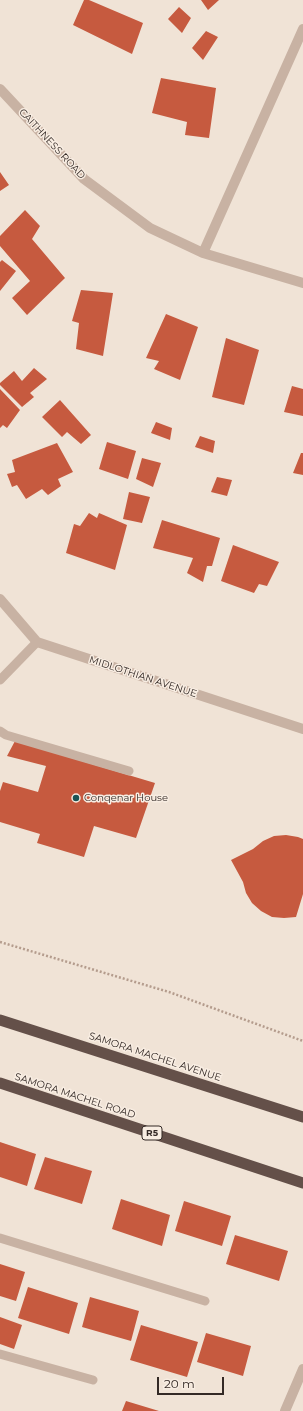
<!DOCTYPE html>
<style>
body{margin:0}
#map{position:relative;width:303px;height:1411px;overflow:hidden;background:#f0e3d6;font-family:Montserrat,sans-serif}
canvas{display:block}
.scale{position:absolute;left:157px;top:1377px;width:67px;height:18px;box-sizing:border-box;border:2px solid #332925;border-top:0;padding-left:5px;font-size:12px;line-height:14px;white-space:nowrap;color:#332925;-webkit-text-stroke:3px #f8ede2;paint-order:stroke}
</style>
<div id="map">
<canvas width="303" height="1411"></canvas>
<div class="scale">20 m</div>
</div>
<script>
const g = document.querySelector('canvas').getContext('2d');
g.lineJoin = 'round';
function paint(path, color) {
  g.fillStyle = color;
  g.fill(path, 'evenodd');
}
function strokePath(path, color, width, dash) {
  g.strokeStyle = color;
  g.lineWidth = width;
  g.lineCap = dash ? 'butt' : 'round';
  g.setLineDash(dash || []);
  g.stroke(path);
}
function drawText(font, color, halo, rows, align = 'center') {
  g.font = font + ' Montserrat,sans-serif';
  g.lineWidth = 3;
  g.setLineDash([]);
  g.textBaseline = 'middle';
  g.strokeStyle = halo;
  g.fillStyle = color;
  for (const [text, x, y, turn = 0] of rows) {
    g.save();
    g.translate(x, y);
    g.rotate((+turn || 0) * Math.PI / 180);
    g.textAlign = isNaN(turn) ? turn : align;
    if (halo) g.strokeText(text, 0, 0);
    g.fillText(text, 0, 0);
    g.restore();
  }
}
paint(new Path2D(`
 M84,0H89L143,23L132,54L73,25Z
 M201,0H219L208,10Z
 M179,7L191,18L182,33L168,19Z
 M206,31L218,37L203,60L192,48Z
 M161,78L216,88L209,138L185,135L187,122L152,113Z
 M0,172L9,185L0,191Z
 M25,210L40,226L32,239L65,278L27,315L12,298L30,281L0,246V236Z
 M2,260L16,271L0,291V262Z
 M81,290L113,293L103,356L76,349L79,323L72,321Z
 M166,314L198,327L180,380L154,369L159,361L146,358Z
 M226,338L259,350L244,405L212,397Z
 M34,368L47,379L30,393L34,397L22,407L0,385V383L14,371L22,381Z
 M292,386L303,389V416L284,412Z
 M0,389L20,410L7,428L3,425L0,428Z
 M60,400L91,435L81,444L67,432L62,437L42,417Z
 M156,422L172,428L170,440L151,433Z
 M200,436L215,441L213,453L195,447Z
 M107,442L136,451L128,479L99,469Z
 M57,443L73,472L58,479L61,486L48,495L42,489L26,499L17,485L12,487L7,474L15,472L12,460Z
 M301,453H303V475L293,473Z
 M142,458L161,463L153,487L136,479Z
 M217,477L232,480L227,496L211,492Z
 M129,492L150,497L142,523L123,519Z
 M89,513L97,518L99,513L127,525L115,570L66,553L74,524L80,526Z
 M162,520L220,538L212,566H207L203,582L187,573L193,558L153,548Z
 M233,545L279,562L267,586L259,584L254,593L221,581Z
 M15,741L155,783L136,838L94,826L84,857L37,843L40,834L0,822V791L3,782L38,792L46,766L7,756Z
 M286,835L298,837L303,839V894L296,917L284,918L272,917L261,911L252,903L246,893L243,882L231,860L253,849L263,841L274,836Z
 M0,1142L36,1154L27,1186L0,1177Z
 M45,1157L92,1171L82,1204L34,1189Z
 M121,1199L170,1215L162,1246L112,1229Z
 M184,1201L231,1216L222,1246L175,1231Z
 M235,1235L288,1251L279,1281L226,1264Z
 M0,1264L25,1272L16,1301L0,1296Z
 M28,1287L78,1303L69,1334L18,1318Z
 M90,1297L139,1311L131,1341L82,1327Z
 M0,1317L22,1325L14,1349L0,1344Z
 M141,1325L198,1342L187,1377L130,1360Z
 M206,1333L251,1346L243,1376L197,1362Z
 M126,1401L159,1411H122Z`), '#c65a3f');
strokePath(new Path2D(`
 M0,942L169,992L303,1041`), '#b49c8d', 2.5, [2, 2]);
strokePath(new Path2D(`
 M0,680L37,642
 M0,731L6,735L129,771
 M0,1238L205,1301
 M0,1354L93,1380`), '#c8b2a3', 9);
strokePath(new Path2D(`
 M0,89L84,179L150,228L203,253L303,283
 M203,253L303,29
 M0,599L37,642L303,729
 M285,1411L303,1369`), '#c8b2a3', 10);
strokePath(new Path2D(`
 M0,1020L303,1117
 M0,1083L303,1183`), '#645049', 11);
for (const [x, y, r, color] of [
 [76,798,4,"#1b5354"]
]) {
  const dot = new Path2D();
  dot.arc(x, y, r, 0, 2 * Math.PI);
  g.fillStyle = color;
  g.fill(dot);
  strokePath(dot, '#f8ede2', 1.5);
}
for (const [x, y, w] of [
 [152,1133,20]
]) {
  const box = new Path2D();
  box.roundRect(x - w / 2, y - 7, w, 14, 3);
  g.fillStyle = '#f8ede2';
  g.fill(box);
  strokePath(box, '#332925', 1);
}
drawText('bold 9px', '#332925', null, [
 ["R5",152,1133]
]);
drawText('10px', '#332925', '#f8ede2', [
 ["CAITHNESS ROAD",52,144,47],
 ["MIDLOTHIAN AVENUE",143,677,18],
 ["SAMORA MACHEL AVENUE",155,1057,18],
 ["SAMORA MACHEL ROAD",75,1096,18]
]);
drawText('10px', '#332925', '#f8ede2', [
 ["Conqenar House",84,798]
], 'left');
</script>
